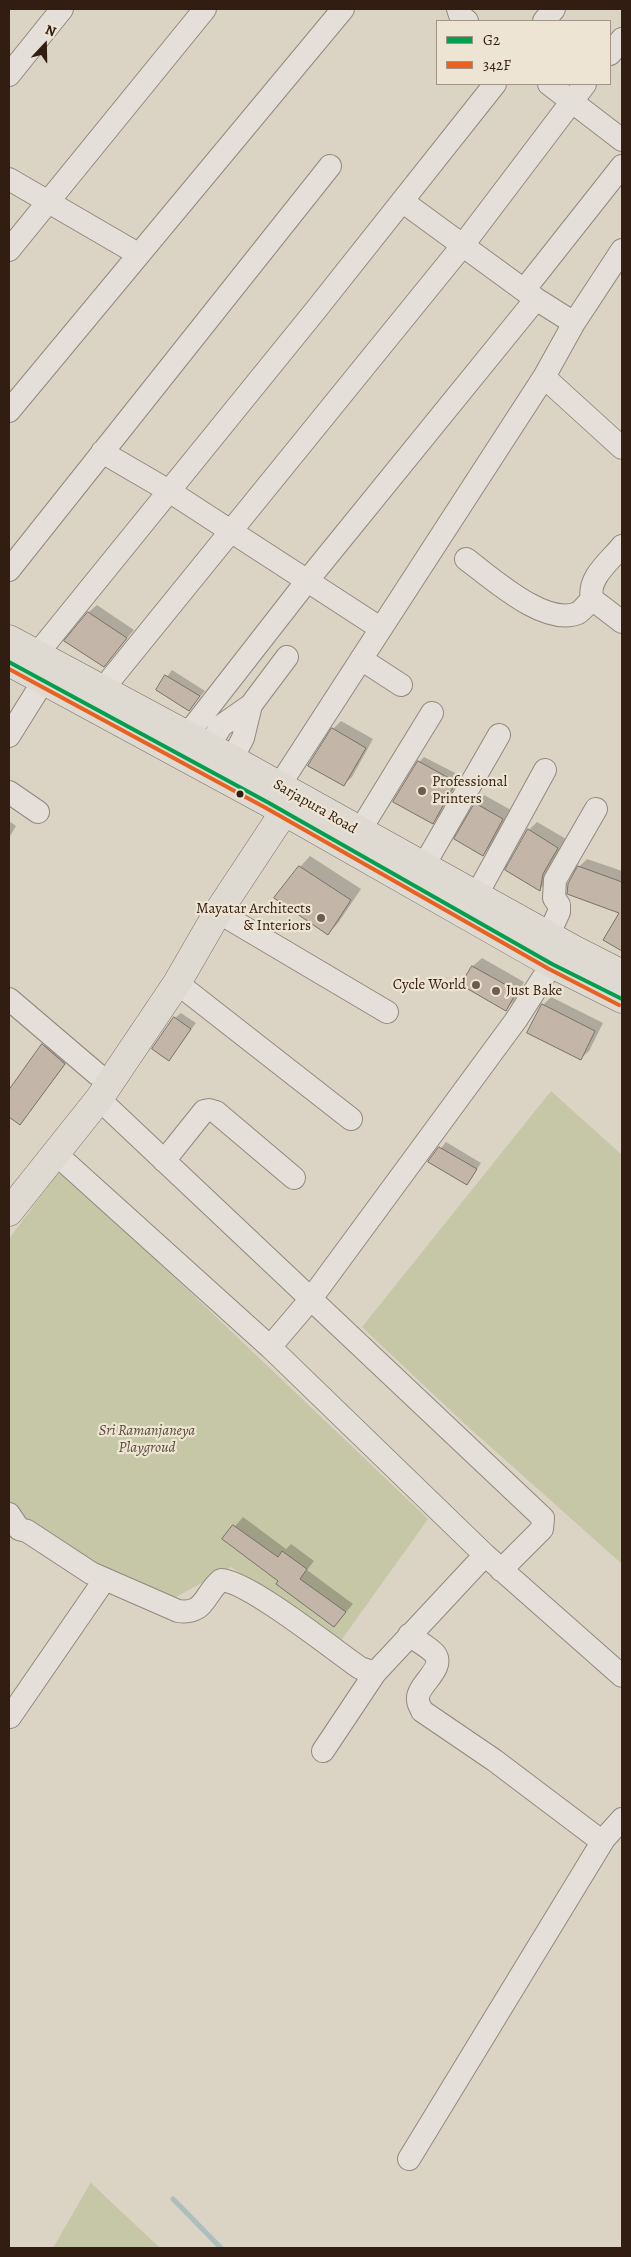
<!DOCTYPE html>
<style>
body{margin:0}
#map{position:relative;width:631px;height:2257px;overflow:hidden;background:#dbd3c4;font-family:Alegreya,serif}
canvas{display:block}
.frame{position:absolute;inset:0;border:10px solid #321d12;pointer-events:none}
.legend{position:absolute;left:436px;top:20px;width:175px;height:65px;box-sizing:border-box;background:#ede4d3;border:1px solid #a29486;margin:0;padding:6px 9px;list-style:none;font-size:15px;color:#321d12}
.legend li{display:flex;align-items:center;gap:10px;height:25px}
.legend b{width:25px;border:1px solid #a29486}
.north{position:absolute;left:20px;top:20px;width:50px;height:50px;-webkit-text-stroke:4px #ede4d3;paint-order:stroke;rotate:21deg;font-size:14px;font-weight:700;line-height:20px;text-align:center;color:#321d12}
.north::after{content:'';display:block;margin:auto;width:18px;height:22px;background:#321d12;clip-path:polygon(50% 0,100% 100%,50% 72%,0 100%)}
</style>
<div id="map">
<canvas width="631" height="2257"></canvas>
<div class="frame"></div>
<ul class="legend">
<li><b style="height:6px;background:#029f4e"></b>G2</li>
<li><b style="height:6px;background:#e86121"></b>342F</li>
</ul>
<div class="north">N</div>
</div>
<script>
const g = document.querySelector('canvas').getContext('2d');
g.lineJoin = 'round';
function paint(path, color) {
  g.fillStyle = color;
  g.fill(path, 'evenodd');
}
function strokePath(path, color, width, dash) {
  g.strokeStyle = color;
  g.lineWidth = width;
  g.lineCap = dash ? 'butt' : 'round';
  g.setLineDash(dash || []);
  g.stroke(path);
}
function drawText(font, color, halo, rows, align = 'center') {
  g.font = font + ' Alegreya,serif';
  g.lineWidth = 4.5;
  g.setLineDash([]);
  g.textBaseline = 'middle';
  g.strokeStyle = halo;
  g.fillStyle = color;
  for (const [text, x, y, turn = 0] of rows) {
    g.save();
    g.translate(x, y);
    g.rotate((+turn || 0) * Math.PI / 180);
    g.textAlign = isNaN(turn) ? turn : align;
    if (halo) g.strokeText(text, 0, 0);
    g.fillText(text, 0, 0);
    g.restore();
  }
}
paint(new Path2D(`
 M551,1091L622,1155V1564L466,1425L362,1327Z
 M61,1169L428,1519L340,1642L231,1567L174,1598L81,1560L9,1511V1239Z
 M91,2182V2183L160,2248H53Z`), '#c6c7a7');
paint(new Path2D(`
 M97,605L134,630L104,665L88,613Z
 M172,670L205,691L189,709L157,690Z
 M341,721L373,739L352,777L343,785L333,729Z
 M424,757L461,776L438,817L433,822L419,762Z
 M484,795L511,810L491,846L483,854L456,839L476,804Z
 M9,821L16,826L9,838Z
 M537,822L566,839L548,881L540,889L529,830Z
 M310,856L361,889L338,923L328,934L300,867Z
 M587,859L622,871V950L605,940L621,912L579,867Z
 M482,958L524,982L514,1001L506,1009L463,985L473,966Z
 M551,997L603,1023L589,1051L580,1059L543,1005Z
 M181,1013L196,1023L169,1059L175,1018Z
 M51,1037L72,1055L20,1124L9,1115V1088L11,1090Z
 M446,1142L481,1163L467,1184L430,1162Z
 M243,1517L286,1549L291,1544L314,1561L307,1570L353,1604L334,1626L280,1580L224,1539Z`), '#0003');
strokePath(new Path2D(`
 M173,2199L221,2248`), '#acbfbc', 5);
const building = new Path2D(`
 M88,612L127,638L104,667L64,641Z
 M165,675L200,696L189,711L156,690Z
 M332,728L366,748L344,786L308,766Z
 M418,761L456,782L433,824L393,802Z
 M475,803L503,819L483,856L454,839Z
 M528,829L558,848L543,874L540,891L505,870Z
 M299,866L351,900L328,935L274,898Z
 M578,866L622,882V951L603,940L619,913L567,894L568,884Z
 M472,966L517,991L506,1011L461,985Z
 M542,1004L595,1031L581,1060L527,1033Z
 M174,1017L191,1029L169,1061L152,1049Z
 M42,1044L65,1064L20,1125L9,1117V1090Z
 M439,1147L477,1169L467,1185L428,1162Z
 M233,1525L278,1557L282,1551L307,1569L300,1579L346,1612L334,1627L276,1584L278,1581L222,1539Z`);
paint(building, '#c3b5a7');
strokePath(building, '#797168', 1);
const minor = new Path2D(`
 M458,9L460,15L467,21
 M544,21L554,9
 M610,54L622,39
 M9,75L62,9
 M549,84L622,140
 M9,179L138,254
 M402,201L536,299L574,323
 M9,250L205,9
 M524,290L622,166
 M544,377L622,448
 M9,411L343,9
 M102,452L169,491L380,628
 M622,546C610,561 587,578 592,599L622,622
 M466,559C492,578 545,627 578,613C583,610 588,603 592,599
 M9,570L330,166
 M37,654L315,311L495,84
 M361,659L401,685
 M102,690L463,245L585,84
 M187,735L307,581L536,299
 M9,736L44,680
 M209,746L221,726L251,705
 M232,759L243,738L251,705L287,657
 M279,786L544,377L574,323L622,250
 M9,792L38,812
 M359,832L432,713
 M423,867L499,735
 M476,896L545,770
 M218,912L387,1012
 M548,936L559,912V905L554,898L555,880L596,809
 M177,983L351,1119
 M9,999L97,1074
 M99,1099L543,1518L542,1529L501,1570
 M55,1153L270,1347L485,1555L622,1676
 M164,1161L204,1111L209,1110L216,1112L294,1178
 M270,1347L310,1300L516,1020L552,964
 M9,1514L19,1529L27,1531L91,1573L178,1611C205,1615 204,1594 221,1580C248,1581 334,1650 360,1668L375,1673L485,1555
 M409,1635C417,1641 429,1647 435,1654C446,1669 416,1685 418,1700C418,1704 421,1708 422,1711L494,1760L596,1837L604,1839L622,1819
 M10,1717L105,1579
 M323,1751L375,1673
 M409,2159L604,1839`);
const major = new Path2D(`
 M9,639L232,759L573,949L622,974
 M9,662L269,803L552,964L622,999
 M9,1212L99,1099L177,983L218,912L284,812L292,797`);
strokePath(minor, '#90897f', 24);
strokePath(major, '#797168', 29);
strokePath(minor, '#e4dfd8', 22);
strokePath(major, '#dedad1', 28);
strokePath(new Path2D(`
 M9,662L269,803L552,964L622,999`), '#029f4e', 4);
strokePath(new Path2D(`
 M9,669L266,808L549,969L619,1005`), '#e86121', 4);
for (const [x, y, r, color] of [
 [422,791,5,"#6d5d50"],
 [240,794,4.5,"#321d12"],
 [321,918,5,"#6d5d50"],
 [476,985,5,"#6d5d50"],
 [496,991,5,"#6d5d50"]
]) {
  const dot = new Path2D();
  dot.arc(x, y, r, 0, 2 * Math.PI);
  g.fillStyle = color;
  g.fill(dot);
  strokePath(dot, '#ede4d3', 2);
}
drawText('15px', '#321d12', '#ede4d3', [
 ["Professional",432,782],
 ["Printers",432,799],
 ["Mayatar Architects",311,909,"right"],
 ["& Interiors",311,926,"right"],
 ["Cycle World",466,985,"right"],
 ["Just Bake",506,991]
], 'left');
drawText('15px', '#321d12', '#ede4d3', [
 ["Sarjapura Road",315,807,30]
]);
drawText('italic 15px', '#594d38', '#ede4d3', [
 ["Sri Ramanjaneya",147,1431],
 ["Playgroud",147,1448]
]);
</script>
